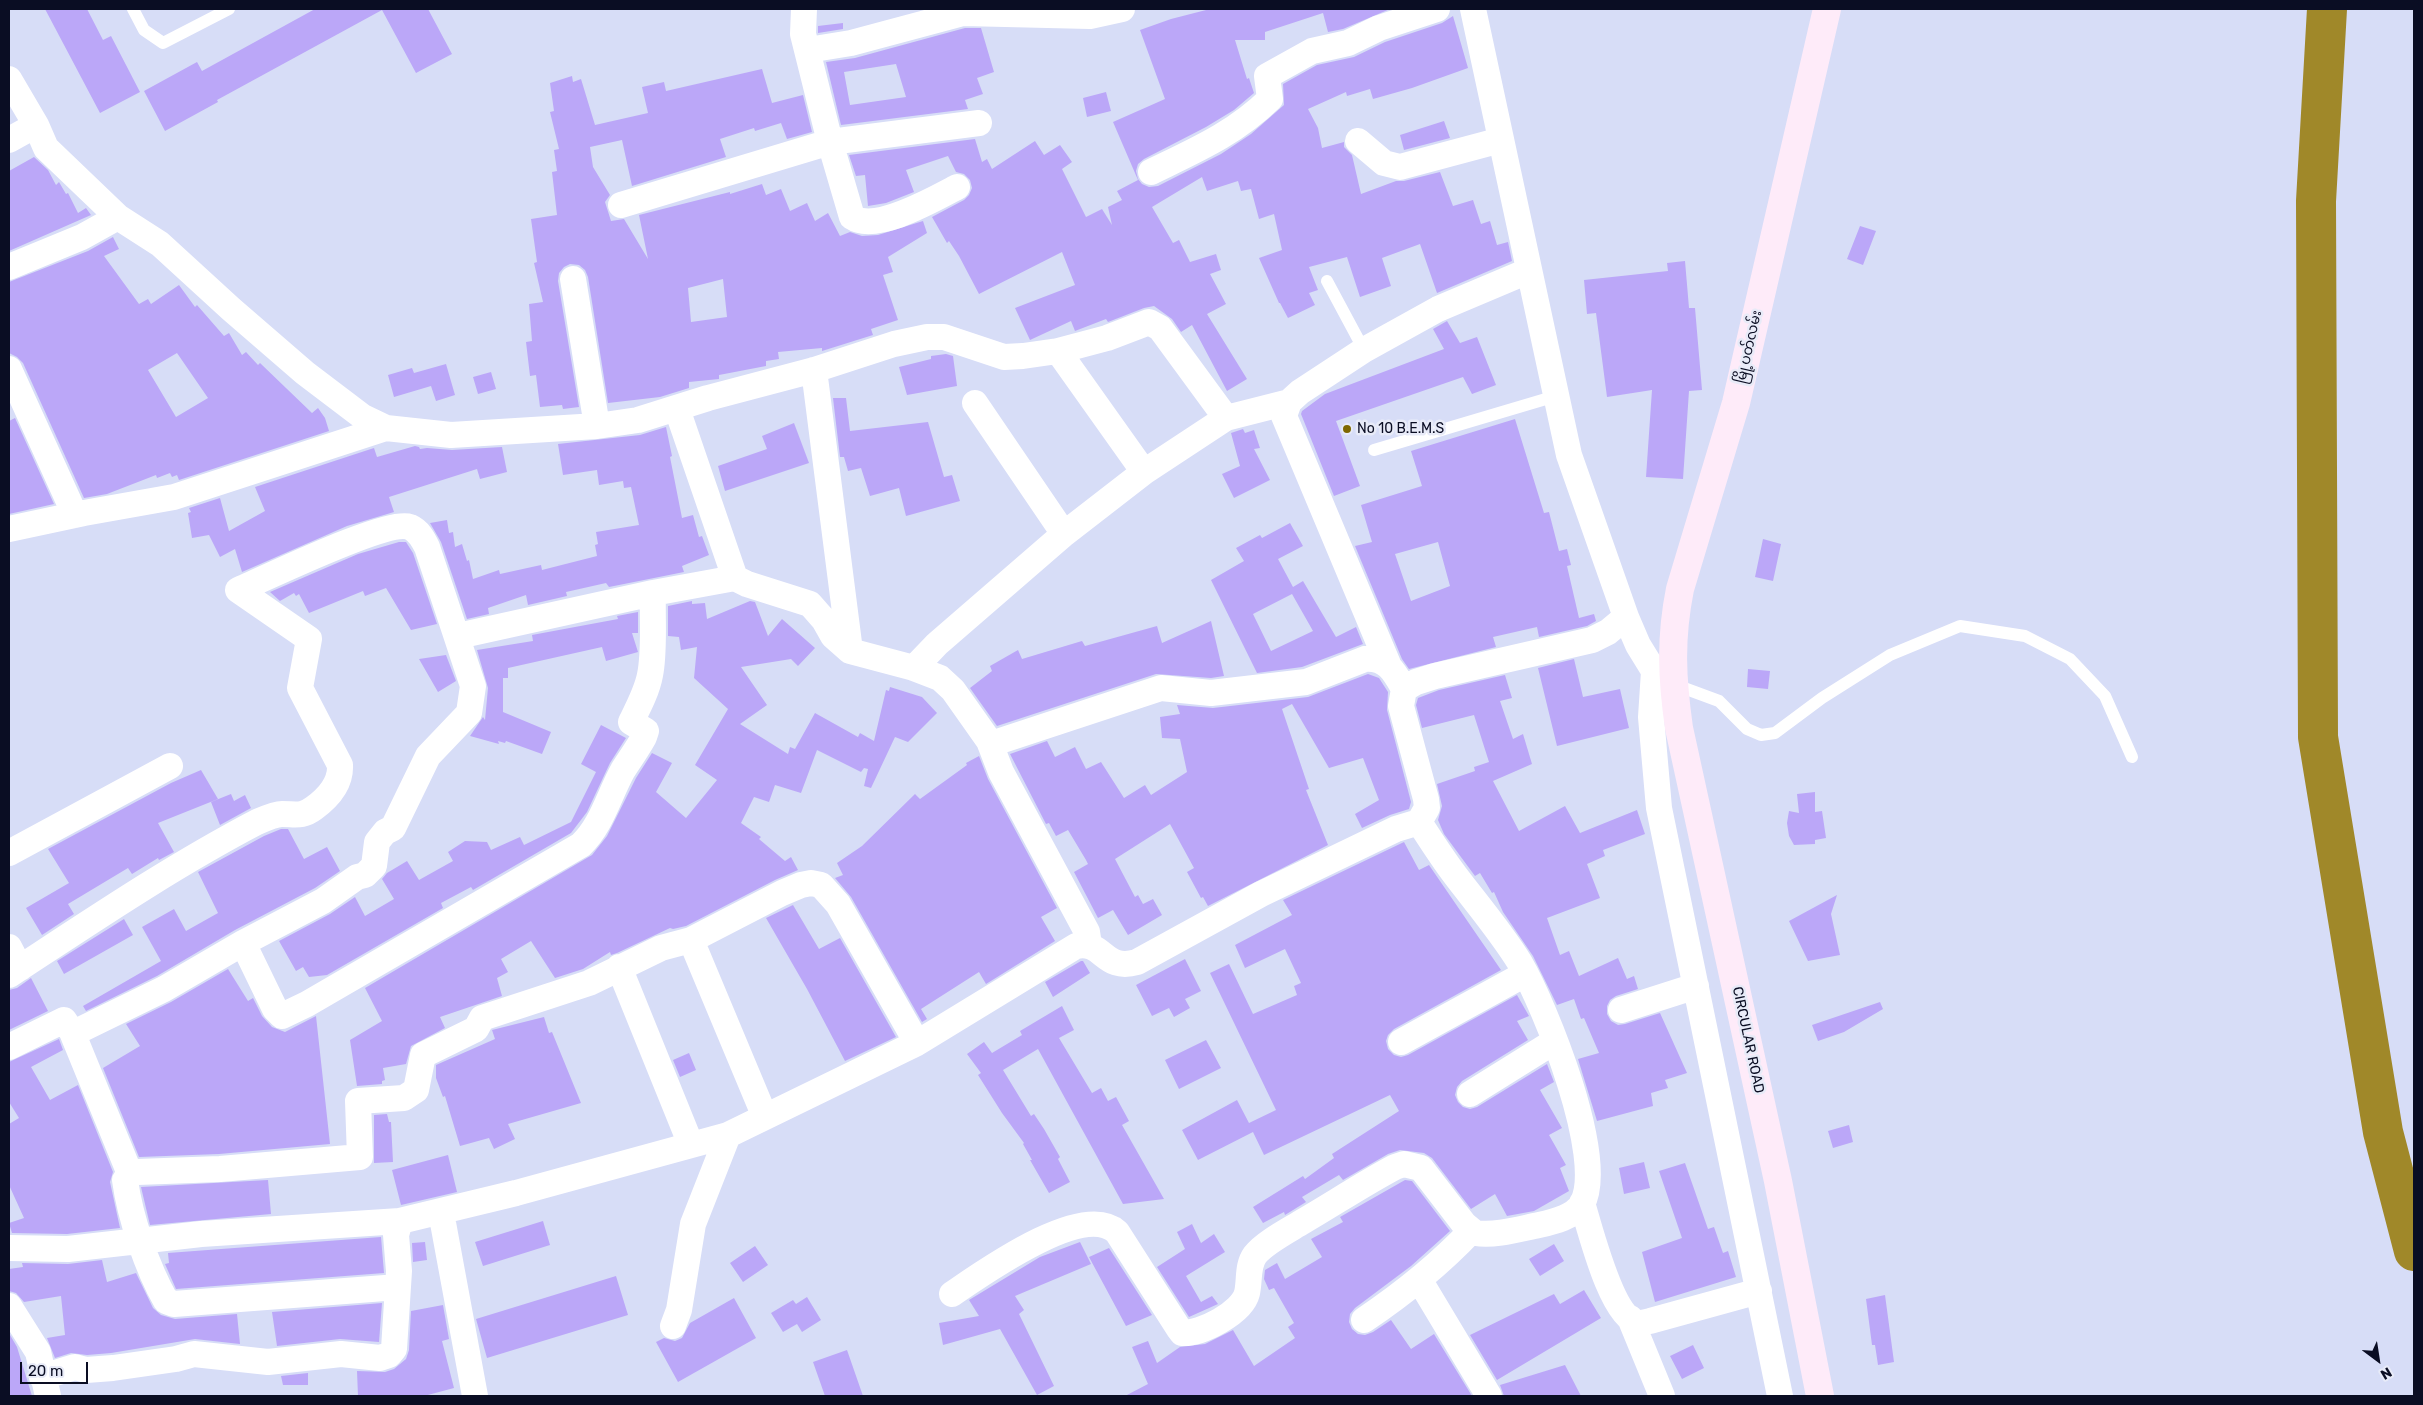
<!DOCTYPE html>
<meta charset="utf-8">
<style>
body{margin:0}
#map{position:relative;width:2423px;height:1405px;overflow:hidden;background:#d7ddf7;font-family:Rubik,sans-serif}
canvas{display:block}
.frame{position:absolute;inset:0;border:10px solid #0a0d23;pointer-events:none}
.north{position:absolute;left:2353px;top:1335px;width:50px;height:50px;-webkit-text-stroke:4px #e8ebf8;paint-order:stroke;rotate:149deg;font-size:14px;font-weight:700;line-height:20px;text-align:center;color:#0a0d23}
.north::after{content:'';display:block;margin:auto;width:18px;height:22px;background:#0a0d23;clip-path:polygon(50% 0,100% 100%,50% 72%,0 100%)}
.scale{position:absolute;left:20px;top:1362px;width:68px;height:22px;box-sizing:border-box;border:2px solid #0a0d23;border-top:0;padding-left:6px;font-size:15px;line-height:18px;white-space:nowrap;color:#0a0d23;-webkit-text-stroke:4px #e8ebf8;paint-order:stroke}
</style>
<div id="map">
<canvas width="2423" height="1405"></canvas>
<div class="frame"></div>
<div class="north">N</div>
<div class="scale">20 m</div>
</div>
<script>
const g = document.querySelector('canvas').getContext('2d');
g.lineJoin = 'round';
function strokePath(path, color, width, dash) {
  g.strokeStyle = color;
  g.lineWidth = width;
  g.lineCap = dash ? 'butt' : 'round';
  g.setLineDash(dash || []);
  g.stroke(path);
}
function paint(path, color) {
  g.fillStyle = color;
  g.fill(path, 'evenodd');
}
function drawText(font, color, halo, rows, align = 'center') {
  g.font = font + ' Rubik,"Noto Sans Myanmar",sans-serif';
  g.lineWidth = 5;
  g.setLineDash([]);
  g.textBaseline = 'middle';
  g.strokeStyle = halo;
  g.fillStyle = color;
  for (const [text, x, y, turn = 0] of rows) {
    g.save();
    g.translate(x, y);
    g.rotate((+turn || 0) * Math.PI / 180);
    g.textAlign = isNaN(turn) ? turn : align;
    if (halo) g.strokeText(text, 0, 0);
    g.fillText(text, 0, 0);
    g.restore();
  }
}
strokePath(new Path2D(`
 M2327,9L2316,201L2318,737L2383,1132L2414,1251`), '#a08829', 40);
paint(new Path2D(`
 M45,9H87L103,40L111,36L140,92L100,113Z
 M315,9H428L452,54L416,73L382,10L217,100L218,102L165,131L144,91L197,62L202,71Z
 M1210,9H1390L1343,29L1328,32L1323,13L1265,32V40H1235L1247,79L1249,78L1254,93L1234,110L1206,127L1144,159L1138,164L1136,171L1138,179L1142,184L1149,187L1158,186L1221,154L1251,134L1284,105L1283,84L1317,65L1354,57L1385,42L1442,23L1453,16L1468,68L1412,88L1373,99L1370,89L1347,96L1346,92L1308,109L1318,128L1322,148L1344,142V147L1352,155L1361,194L1396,181H1404L1440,172L1453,206L1473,200L1481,224L1490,221L1497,245L1508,242L1512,261L1437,293L1420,244L1382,258L1391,286L1360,297L1347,257L1309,267L1318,290L1309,293L1315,305L1288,318L1280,303H1279L1259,258L1282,250L1274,214L1259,219L1251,189L1241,191L1238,181L1207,191L1202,177L1152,207L1173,243L1179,240L1190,262L1216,254L1221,270L1210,274L1226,304L1207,314L1247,379L1227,391L1192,325L1181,332L1172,319L1154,306L1144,308L1108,322L1106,319L1075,331L1071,321L1030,340L1015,308L1075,285L1062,252L979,294L959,256L949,241L947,243L932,217L964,200L969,195L972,188L970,180L964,174L956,172L948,156L906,170L914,192L886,203L868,206L865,175L856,176L849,155L975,139L982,162L987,159L992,169L1035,141L1044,155L1060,145L1072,162L1062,169L1086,217L1102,209L1112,225L1108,207L1122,200L1117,191L1138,180L1113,122L1165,99L1140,30L1171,19Z
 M843,23V29L818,33V26Z
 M965,28H981L994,72L977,78L983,94L965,100L968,109L841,125L826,62L855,58ZM896,64L906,97L850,105L844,72Z
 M762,69L772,103L803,95L812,132L787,139L781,123L755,131L754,128L720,139L726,157L632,186L622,140L590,147L593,167L610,195L605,202L611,221L624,219L648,259L639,215L730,192V194L762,184L766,195L781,189L790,211L807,203L815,221L828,213L840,236L850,232L862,236L878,235L923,221L927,233L888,257L893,272L883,275L898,320L871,329L873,335L822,351V348L778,352L779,359L766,361V366L719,375V379L689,382V388L660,397L608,403L588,277L585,270L579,265L570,264L564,267L559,273L558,281L579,407L563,409L562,405L540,407L536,375L530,376L526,342L532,341L529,304L543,302L534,263L537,262L531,219L557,215L552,172L557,171L554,150L559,149L550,112L554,111L550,83L572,76L573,82L581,79L595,125L648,113L642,87L664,82L666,91ZM723,279L727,317L691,322L688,288Z
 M1106,92L1111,111L1087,117L1083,98Z
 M1444,121L1450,138L1404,150L1400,135Z
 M34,157L48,170L56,185L59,182L66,194L68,193L78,213L86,208L91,215L9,251V171Z
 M1860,226L1876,231L1863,265L1847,259Z
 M113,237L119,249L104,256L139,304L148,299L151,304L179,285L195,307L197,305L224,336L229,333L242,355L246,352L258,365L260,363L312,413L318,408L325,418L329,431L179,480L177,475L172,477L170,473L157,478L156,475L107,494L84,498L23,363L17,357L9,353V282L88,251ZM177,353L208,398L176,417L148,370Z
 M1685,261L1689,308H1695L1702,390L1689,391L1683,479L1646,477L1652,390L1607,397L1596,313L1587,314L1584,280L1668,271L1667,263Z
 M1447,321L1460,343L1477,337L1496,385L1472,394L1463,377L1336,421L1360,486L1334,496L1301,414L1302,411L1325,394L1444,349L1433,329Z
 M946,354L953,356L957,386L907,395L899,367L931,359V356Z
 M446,364L455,395L436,401L431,386L394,397L388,375L412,368L414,373Z
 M491,372L496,389L478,394L473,377Z
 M833,398H846L850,431L928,422L944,477L952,475L960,501L906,516L899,488L870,496L861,468L848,471L844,457H840Z
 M15,418L54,504L9,514V421Z
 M1515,419L1544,513L1549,512L1559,551L1567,549L1571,565L1567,566L1579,618L1594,614L1596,621L1587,626L1539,637L1537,627L1493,637L1496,647L1409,669L1402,659L1355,546L1372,542L1361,505L1422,486L1411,451ZM1438,542L1450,586L1411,601L1395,554Z
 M794,423L809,463L725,491L718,466L767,449L762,436Z
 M666,427L672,456L670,457L682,518L693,515L699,537L702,536L709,555L682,566L684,572L609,587L606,583L566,592L567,596L528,605L526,595L488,608L489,614L467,619L441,542L430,523L447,520L449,533L453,532L455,547L462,544L467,561L469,560L473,579L499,570L500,574L541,565L542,570L597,556L595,545L598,544L596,532L639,525L631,487L624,488L623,481L599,485L597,470L563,475L558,444L640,435Z
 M1243,429L1245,433L1254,430L1260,448L1254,449L1270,480L1234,498L1222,474L1240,466L1231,433Z
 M415,446L419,447L420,449L427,448L452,450L502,447L507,472L480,479L477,469L389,497L394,512L347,526L242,572L235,549L220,557L209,535L192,538L188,513L191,512L189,508L220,498L229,531L265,511L255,487L374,448L377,457Z
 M1290,523L1303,546L1278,559L1293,587L1303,581L1336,637L1356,627L1363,644L1302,667L1257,673L1211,580L1244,561L1236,548L1260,535L1262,538ZM1292,594L1313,631L1271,651L1253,614Z
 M1763,539L1781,544L1773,581L1755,577Z
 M399,542H406L413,553L437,624L411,630L386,588L365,596L363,591L309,613L299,594L296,596L294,593L280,601L270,592L358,554Z
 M692,601V604L705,603L707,619L750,601L755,602L768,636L782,619L815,648L798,666L791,659L741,667L767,705L740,724L788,754L790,747L795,749L815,713L858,737L860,733L874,741L886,690L889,691L890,687L922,697L937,713L908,742L895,737L871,788L864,786L868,769L864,768L861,772L817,750L801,793L775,785L769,802L754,797L741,823L761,837L759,839L785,861L791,857L798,870L775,880L686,926L673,929L670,928L617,953L611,955L610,952L583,969L555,978L531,941L501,959L508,972L497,978L502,996L440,1017L445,1028L411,1046L406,1064L383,1068L385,1080L382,1081V1084L357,1086L350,1040L382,1021L365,988L592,855L607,836L636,778L652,753L672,763L656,792L686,818L717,780L695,765L728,709L694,678L697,647L681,650L679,637L668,636V606Z
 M638,612V633H632L638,652L606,661L602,647L508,668V678H503V712L551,732L542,754L506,741L505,743L498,741L499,744L470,736L483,717L485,720L488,688L477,650L533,641L532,635L618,619L617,616Z
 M1211,621L1224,676L1211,678L1156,674L997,726L970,688L992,671L990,666L1018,650L1022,659L1082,641L1085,646L1157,626L1162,643Z
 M446,655L456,681L438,692L419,659Z
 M1574,659L1583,697L1620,689L1629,728L1557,746L1538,668Z
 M1748,669L1770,671L1768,689L1747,687Z
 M1368,674L1379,678L1388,692L1387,710L1411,802L1409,809L1390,815L1362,828L1355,814L1379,800L1363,758L1329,768L1292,704L1282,709L1309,789L1306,790L1328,845L1208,906L1203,897L1201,898L1187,872L1194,868L1170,824L1115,859L1135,897L1138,895L1143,904L1153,899L1162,915L1128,935L1113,910L1098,918L1074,872L1088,864L1086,860L1068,830L1056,836L1049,823L1046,824L1010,754L1047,741L1055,757L1075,747L1086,769L1101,762L1124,798L1145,785L1151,795L1187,772L1180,739L1162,738L1160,717L1180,714L1177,705L1213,708L1308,697Z
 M1505,675L1512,698L1500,701L1513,739L1523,734L1532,764L1493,781L1519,831L1565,806L1580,833L1637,810L1645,834L1603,850L1605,856L1587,864L1600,898L1547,918L1560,955L1569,951L1579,976L1618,958L1627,979L1634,976L1638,989L1616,996L1610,1000L1607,1006V1014L1611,1021L1618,1025L1625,1024L1660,1013L1687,1073L1665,1080L1668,1088L1651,1093L1653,1106L1597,1121L1578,1059L1599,1053L1584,1018L1581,1019L1574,999L1557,1005L1533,956L1503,912L1494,892L1492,893L1480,873L1475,876L1444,834L1438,820L1442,806L1437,784L1475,771L1474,767L1489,762L1474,715L1422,728L1416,705L1418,698L1439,690Z
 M601,725L626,738L610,763L587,812L571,833L473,890L471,887L441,903L443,908L327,975L309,977L303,967L296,971L279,941L330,914L355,897L365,916L394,899L382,879L387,873L407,861L419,880L453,861L448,852L465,841L487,842L491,850L520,837L524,845L571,822L596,772L581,764Z
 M979,756L988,779L1057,908L1041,917L1055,941L986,984L979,972L921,1009L927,1019L922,1022L851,897L835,878L843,875L837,863L862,846L915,794L920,799L967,765L966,763Z
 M201,770L218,799L158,823L174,852L159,860L158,858L132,874L128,868L68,904L74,914L42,935L26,908L69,883L48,849L171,783Z
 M1815,792V812L1822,811L1826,838L1815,840V844L1794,845L1789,836L1787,823L1789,811L1799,813L1797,794Z
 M231,794L234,801L245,795L251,808L220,825L211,802Z
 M281,829H288L304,859L327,847L340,871L315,888L235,930L157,976L86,1011L83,1006L161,961L142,927L174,909L186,931L218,913L198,872L264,836Z
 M1404,842L1419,870L1429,865L1501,970L1394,1029L1388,1035L1386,1041L1388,1049L1394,1055L1401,1057L1408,1055L1517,995L1529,1016L1517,1021L1528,1040L1462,1081L1457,1087L1455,1095L1458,1102L1463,1107L1470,1109L1477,1107L1547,1064L1554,1082L1540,1090L1562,1128L1549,1135L1566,1165L1560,1168L1569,1191L1534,1211L1507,1216L1495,1194L1471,1209L1432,1158L1424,1153L1400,1150L1388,1154L1343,1180L1339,1175L1302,1197L1306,1202L1285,1215L1284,1212L1263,1223L1253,1207L1303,1176L1305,1179L1334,1158L1332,1154L1399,1111L1390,1095L1264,1155L1253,1132L1198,1160L1182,1130L1237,1100L1249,1123L1276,1110L1210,973L1229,964L1253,1014L1297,995L1294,986L1301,983L1285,949L1245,968L1235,945L1292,915L1283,900Z
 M1837,895L1831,914L1840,955L1808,961L1789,921Z
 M793,905L819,949L840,938L896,1037L845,1061L807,989L766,918Z
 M124,919L133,935L64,974L57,961Z
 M1185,959L1201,991L1185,999L1190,1008L1174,1017L1169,1008L1152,1016L1136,985Z
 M1081,961H1083L1090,973L1053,997L1045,982Z
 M228,969L248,1001L253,998L262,1016L272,1027L285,1032L316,1016L330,1144L219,1154L139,1157L103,1068L140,1046L126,1024L171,1002Z
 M31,978L48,1011L9,1030V990L17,988Z
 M1880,1002L1883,1009L1844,1032L1818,1041L1812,1025Z
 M1062,1006L1074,1030L1059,1038L1092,1093L1101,1088L1108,1101L1116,1097L1129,1121L1122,1125L1164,1199L1123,1204L1038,1049L1003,1070L1031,1116L1034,1114L1044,1129L1060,1157L1058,1159L1070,1182L1049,1193L1030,1160H1032L1023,1144L1024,1143L1002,1113L978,1075L981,1073L967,1054L984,1042L992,1053L1022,1035L1020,1031Z
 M544,1017L549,1033L552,1032L581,1103L508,1124L515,1139L494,1149L489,1138L460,1146L445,1096L443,1097L436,1078V1065L495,1039L492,1030Z
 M59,1039L63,1050L31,1067L50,1100L78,1085L113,1172L110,1182L120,1228L67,1234L12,1233L9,1223L24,1218L9,1185V1124L19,1118L9,1102V1062Z
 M1206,1040L1221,1068L1179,1089L1165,1060Z
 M689,1053L696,1070L680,1077L673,1060Z
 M387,1114L389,1122H391L393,1162L374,1163V1115Z
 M1849,1125L1853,1142L1833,1148L1828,1131Z
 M448,1155L457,1192L401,1205L392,1170Z
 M1644,1162L1650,1188L1624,1194L1619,1168Z
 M1685,1163L1708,1229L1714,1227L1723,1253L1728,1251L1736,1277L1655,1302L1642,1252L1682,1238L1659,1171Z
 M268,1180L271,1214L150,1225L141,1187Z
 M1405,1180L1412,1181L1450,1231L1411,1266L1355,1308L1350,1314L1349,1322L1352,1329L1358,1334L1365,1335L1373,1332L1391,1320L1411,1349L1434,1334L1472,1396H1125L1148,1384L1132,1347L1148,1341L1157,1363L1180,1347L1205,1344L1233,1330L1254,1366L1295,1338L1288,1327L1294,1323L1274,1288L1269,1290L1264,1279L1265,1270L1277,1263L1285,1279L1322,1257L1311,1239L1343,1222L1340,1217Z
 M543,1221L550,1245L483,1266L475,1242Z
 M1192,1224L1201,1243L1214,1234L1225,1252L1186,1276L1201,1302L1212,1296L1218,1304L1189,1317L1157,1267L1185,1249L1177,1232Z
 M381,1237L384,1273L176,1289L165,1264L169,1263L168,1253Z
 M425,1242L427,1260L413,1262L412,1243Z
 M1080,1242L1091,1264L1015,1296L1024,1310L1019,1314L1054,1386L1037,1395L1000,1329L943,1345L939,1323L979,1316L969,1300L1040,1257Z
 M1554,1244L1564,1261L1540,1276L1529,1259Z
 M755,1246L768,1265L743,1282L730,1263Z
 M1109,1248L1152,1315L1126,1326L1089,1257Z
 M102,1260L107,1282L136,1273L153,1308L161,1315L175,1319L237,1314L240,1344L195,1339L111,1353L87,1355L71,1353L55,1358L47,1338L65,1335L61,1296L24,1302L16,1293L9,1291V1269L23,1267L22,1263L68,1264Z
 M616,1276L628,1315L487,1358L476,1319Z
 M1584,1290L1601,1318L1497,1380L1470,1335L1554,1294L1560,1304Z
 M1885,1295L1894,1362L1878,1365L1875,1345H1872L1866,1299Z
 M807,1297L821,1320L802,1332L797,1324L783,1332L771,1313L793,1300L796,1304Z
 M734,1298L756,1338L678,1382L656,1342L664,1338L675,1341L682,1338L690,1323Z
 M382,1303L379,1342L340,1339L277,1346L272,1312Z
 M443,1305L449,1339L442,1341L454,1388L424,1396H358L357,1371L385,1372L394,1369L406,1359L409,1350L411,1311Z
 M10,1335L17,1347L32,1396H9Z
 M1693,1345L1704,1368L1682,1379L1670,1356Z
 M847,1350L863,1396H825L813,1362Z
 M1565,1365L1581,1396H1504L1500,1385Z
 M308,1373V1385H283L281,1376Z`), '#bba7f8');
strokePath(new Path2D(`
 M133,9L144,30L163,43L229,9
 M1327,281L1364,350
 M1374,450L1556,396
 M1673,684L1719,701L1747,729L1761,735L1775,733L1822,698L1890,655L1960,626L2025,636L2070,659L2105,696L2132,757`), '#fff', 12);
strokePath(new Path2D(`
 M804,9L803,34L830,142L852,217C876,233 934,199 957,187
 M1473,9L1569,455L1626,617L1638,645L1654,671L1669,681
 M808,50L851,43L963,13L1090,16L1122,9
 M9,79L36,125L46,148L118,217L160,244L231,309L305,373L363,417L386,428L451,435L597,426L638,420L708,398L814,370L894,344L927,337H944L1004,357L1023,356L1058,351L1107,338L1149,322L1160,328L1226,418
 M9,140L36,125
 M1358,141L1384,163L1400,167L1501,140
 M1151,172C1196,150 1234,134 1270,99L1267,76L1312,51L1348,43L1379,28L1437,9
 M621,205L830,142L979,123
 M9,267L82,237L118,217
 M573,279L597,426
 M1058,351L1144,472
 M9,369L75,515
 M814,370L850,651
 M975,403L1064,534
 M677,409L735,578
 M9,529L84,513L174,497L386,428
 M458,636L653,593L735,578L747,584L810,604L824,620L833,636L850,651L914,668L940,678L953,690L989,741L997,742L1161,688L1211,693L1306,682L1365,659C1387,657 1395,673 1404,689
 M1388,664L1284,416L1289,402L1300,392L1364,350L1438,309L1528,271
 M914,668L937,644L1064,534L1144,472L1226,418L1289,402
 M1654,671L1651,717L1659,808L1780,1396
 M989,741L1001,772L1087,932L1089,945
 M9,853L170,766
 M691,940L765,1117
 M243,943L275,1009L282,1016L307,1004L581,845C602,825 609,795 623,770C630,759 638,748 644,737L646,731L631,722C639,706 647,691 650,675C655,651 652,619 653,593
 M9,947L20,968
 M619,967L691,1145
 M9,975C90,922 171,867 257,822C264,819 275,814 282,814C296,814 302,817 314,808C329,797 341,783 340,765L300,688L309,639L238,590C267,578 386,519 410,527C419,531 423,539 427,547L473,686L469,713L428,756L393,828L385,832L377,842L374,866L365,875L357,877L323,901L243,943L164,989L80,1030L72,1032L64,1020L9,1047
 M1621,1010L1696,986
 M72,1032L130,1174
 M1401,1042L1525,974
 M1470,1094L1555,1041
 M1582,1203C1590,1228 1611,1317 1638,1323C1642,1323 1646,1322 1650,1321L1759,1291
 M441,1212L475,1396
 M9,1248L68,1249L201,1234L400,1221L516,1193L728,1135L917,1043L1076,946C1104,940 1103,972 1137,962L1261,894L1396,829L1419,822L1427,808L1426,799L1401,706L1404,689L1416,682L1435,676L1592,640L1608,632L1626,617
 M1420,1281L1489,1396
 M398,1287L174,1304L166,1301C147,1268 130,1217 125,1180L130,1174L137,1172L220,1169L360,1157L358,1101L404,1098L416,1090L423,1055L476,1029L482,1018L589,983L661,948L691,940L782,893L801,885L811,883L821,885L838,904L917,1043
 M952,1294C983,1273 1083,1201 1117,1232L1179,1329L1182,1333C1201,1334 1242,1313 1247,1293C1250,1280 1247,1266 1255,1255C1264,1243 1289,1230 1302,1222C1333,1204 1363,1184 1395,1167L1404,1164L1421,1168L1464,1224L1475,1233C1496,1236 1519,1229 1539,1225C1553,1222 1574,1217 1582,1204C1607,1159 1545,1006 1520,963C1501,932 1477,904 1455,875C1442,858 1430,839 1419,822
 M9,1306L38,1352L48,1396
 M1630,1318L1662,1396
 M1364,1320C1404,1293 1438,1266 1471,1231
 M673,1326L679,1310L693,1224L728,1135
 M42,1377L75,1367L86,1370L113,1368L176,1359L194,1354L268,1362L341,1354L380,1358L389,1355L394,1349L399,1271L396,1235L400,1221`), '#fff', 26);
strokePath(new Path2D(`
 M1820,1396L1778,1181L1679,728C1672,679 1670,639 1680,589L1736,403L1827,9`), '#feebf9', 28);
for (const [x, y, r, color] of [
 [1347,429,5,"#7e6800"]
]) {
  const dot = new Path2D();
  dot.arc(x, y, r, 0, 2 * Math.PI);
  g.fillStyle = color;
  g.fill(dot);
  strokePath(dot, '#e8ebf8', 2);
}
drawText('14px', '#0a0d23', '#e8ebf8', [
 ["မြို့ပတ်လမ်း",1749,347,-77],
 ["CIRCULAR ROAD",1748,1040,78]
]);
drawText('14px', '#0a0d23', '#e8ebf8', [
 ["No 10 B.E.M.S",1357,429]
], 'left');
</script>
